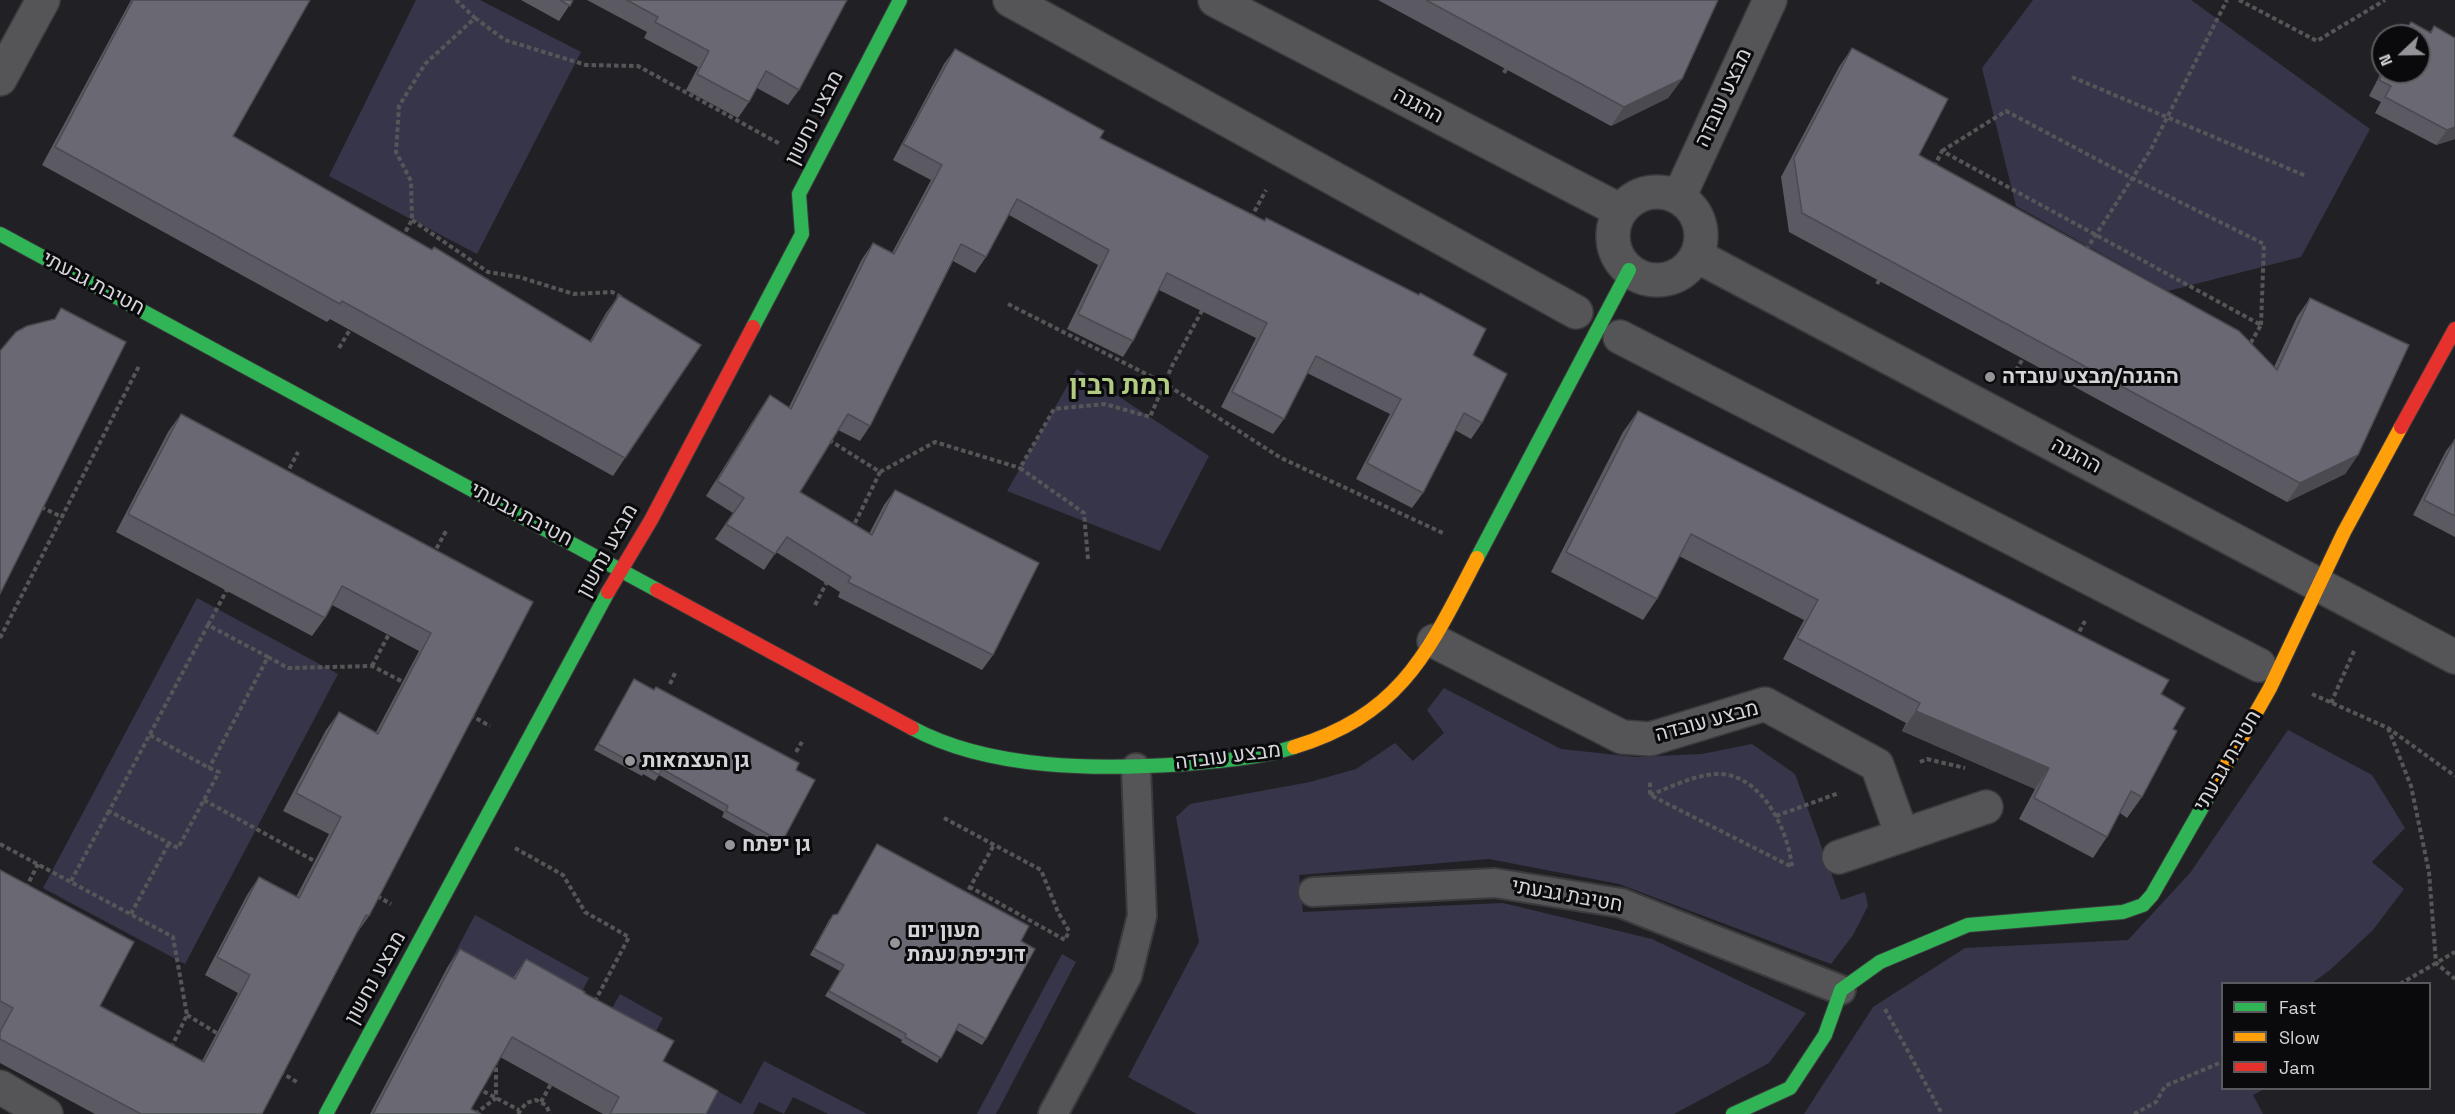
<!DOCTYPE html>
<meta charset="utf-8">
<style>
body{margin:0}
#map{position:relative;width:2455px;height:1114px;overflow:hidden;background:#212125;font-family:"Space Grotesk",sans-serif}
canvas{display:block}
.legend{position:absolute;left:2221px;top:982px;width:210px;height:108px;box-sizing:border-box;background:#0a0a0d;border:2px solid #5a5a5e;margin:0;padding:8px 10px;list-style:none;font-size:18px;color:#d3d3d8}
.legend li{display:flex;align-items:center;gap:12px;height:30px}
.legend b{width:30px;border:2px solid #5a5a5e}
.north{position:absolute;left:2371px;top:24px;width:60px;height:60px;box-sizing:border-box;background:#0a0a0d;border:2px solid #5a5a5e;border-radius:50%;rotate:248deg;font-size:16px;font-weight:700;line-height:24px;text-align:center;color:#d3d3d8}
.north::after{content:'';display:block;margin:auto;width:21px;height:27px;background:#959599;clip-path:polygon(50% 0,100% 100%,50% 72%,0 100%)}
</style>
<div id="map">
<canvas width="2455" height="1114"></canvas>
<ul class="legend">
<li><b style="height:8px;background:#30b455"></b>Fast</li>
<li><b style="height:8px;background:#ff9f0a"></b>Slow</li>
<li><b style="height:8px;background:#e5322d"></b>Jam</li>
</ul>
<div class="north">N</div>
</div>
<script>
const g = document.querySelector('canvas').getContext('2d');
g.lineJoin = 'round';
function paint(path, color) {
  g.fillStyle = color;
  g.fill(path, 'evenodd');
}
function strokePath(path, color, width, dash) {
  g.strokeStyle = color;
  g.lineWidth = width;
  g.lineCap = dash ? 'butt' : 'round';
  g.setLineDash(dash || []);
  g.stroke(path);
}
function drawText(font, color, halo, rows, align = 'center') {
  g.font = font + ' "Space Grotesk",Heebo,sans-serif';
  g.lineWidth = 6;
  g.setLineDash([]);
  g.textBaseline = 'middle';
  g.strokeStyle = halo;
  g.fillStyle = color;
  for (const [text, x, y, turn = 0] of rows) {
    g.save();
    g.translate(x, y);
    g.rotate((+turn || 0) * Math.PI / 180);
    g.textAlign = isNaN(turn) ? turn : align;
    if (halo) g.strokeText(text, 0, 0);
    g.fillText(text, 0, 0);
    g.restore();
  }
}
paint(new Path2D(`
 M416,0H480L581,52L477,254L329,176Z
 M2033,0H2191L2370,129L2301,257L2168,291L2016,206L1982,68Z
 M1077,369L1209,456L1160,551L1007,491Z
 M197,598L338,674L185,964L43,888Z
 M1444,688L1561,749L1635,757L1702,754L1752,744L1795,774L1841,900L1865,892L1868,906L1853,935L1831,964L1619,884L1489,859L1299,875L1303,912L1503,903L1652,939L1806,1013L1769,1063L1674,1114H1197L1128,1077L1199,942L1176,817L1190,804L1310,782L1356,769L1395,743L1413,761L1444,733L1427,710Z
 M2288,730L2372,775L2405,828L2372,862L2404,889L2373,930L2330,970L2312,983L2222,984V1088L2264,1089L2253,1095L2263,1114H1804L1873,1007L1965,948L2128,940L2190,873Z
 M475,915L589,978L572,1011L447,968Z
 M1062,954L1076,962L996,1114H977Z
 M620,994L663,1018L645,1051L601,1028Z
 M661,1060L741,1104L764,1061L867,1114H828L793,1097L784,1114L759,1102L753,1114H703Z`), '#37354a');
const lane = new Path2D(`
 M1313,892L1495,883L1621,903L1841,990
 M1053,1114L1127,976L1142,916L1136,768`);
const street = new Path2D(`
 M1010,0L1576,312
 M1215,0L1621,211
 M0,79L43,0
 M1613 236a44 44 0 1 1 88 0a44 44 0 1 1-88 0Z
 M1679,197L1770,0
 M1697,256L2455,657
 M1620,337L2259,665
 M1434,641L1622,737L1650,739L1765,704L1877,765L1902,835
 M1839,857L1986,807
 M0,1087L46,1114`);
const fast = new Path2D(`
 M0,234L657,590
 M753,327L802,234L799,194L900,0
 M1477,558L1629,270
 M912,728C990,770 1099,770 1185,764C1221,761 1259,758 1294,747
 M326,1114L608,592
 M1733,1114L1790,1088L1825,1035L1841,990L1880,962L1968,925L2123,912L2143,905L2152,895L2220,776`);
const slow = new Path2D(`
 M1294,747C1402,714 1428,652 1477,558
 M2220,776L2270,688L2344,532L2401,427`);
const jam = new Path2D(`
 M2401,427L2455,329
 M657,590L912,728
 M608,592L651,520L753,327`);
strokePath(lane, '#3b3b3e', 32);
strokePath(street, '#3b3b3e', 36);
strokePath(fast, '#3b3b3e', 16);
strokePath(slow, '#3b3b3e', 16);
strokePath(jam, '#3b3b3e', 16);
strokePath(new Path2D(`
 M2239,0L2317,41L2385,0
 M475,18L505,40L586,65L638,66L780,144
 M1504,73L1508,65
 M2072,77L2306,176
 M1942,151L2006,111L2132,178L2264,244L2261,325
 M1934,167L1942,151L2261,325L2249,346
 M1251,218L1266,190
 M412,220L488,272L519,277L574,294L612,292L621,297
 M402,238L412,220L411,181L396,152L399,106L425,64L475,18L456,0
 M2086,250L2150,151L2227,0
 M1877,284L1881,277
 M1008,304L1164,383L1281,458L1445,534
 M339,348L351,328
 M2012,377L2025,355
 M829,440L880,472L853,527
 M880,472L935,442L1020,468
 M286,475L298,452
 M41,507L62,517
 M433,555L446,531
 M1088,559L1084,513L1020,468L1054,409L1105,404L1150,417L1172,366L1204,307
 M815,605L828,580
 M208,625L229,586
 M0,638L139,366
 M2076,638L2085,621
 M268,657L288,668L372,666L407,684
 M372,666L390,632
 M670,684L675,673
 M2312,694L2388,728L2455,776
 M2331,703L2354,651
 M470,715L490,726
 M2388,728L2411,786L2429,872L2436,963L2455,979
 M150,735L209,768L219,772L178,848L109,811L208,625L268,657L209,768
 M796,752L802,742
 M1920,762L1927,759L1965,768
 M1650,795C1671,787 1694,775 1717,774C1761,773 1788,829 1792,867L1650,795V781
 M204,800L318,863
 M1776,816L1839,793
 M944,818L1041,870L1058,912L1069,931L1065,940L970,887
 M0,844L173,937L187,1015L171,1048
 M515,848L563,875L585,912L629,937L594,1003
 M71,881L109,811
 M26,888L38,864
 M377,896L391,904
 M965,896L994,845
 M131,914L169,843
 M2400,984L2455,952
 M1885,1009L1942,1114
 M187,1015L220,1035
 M280,1072L297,1082
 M477,1088L519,1110
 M541,1102L552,1082
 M475,1114L496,1098V1062
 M518,1114L526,1103L536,1100L546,1105L550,1114
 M2134,1114L2156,1102L2165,1086L2222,1062`), '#565658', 4, [4.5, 3]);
strokePath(lane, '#555558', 28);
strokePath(street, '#555558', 33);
strokePath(fast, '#30b455', 14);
strokePath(slow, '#ff9f0a', 14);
strokePath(jam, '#e5322d', 14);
paint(new Path2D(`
 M131,0H310L233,136L590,341L606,313L619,295L625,458L613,476L330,319L327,322L42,165Z
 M521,0H573L559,21Z
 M587,0H847L799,90L788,105L757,88L749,102L738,118L686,90L698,67L644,38L647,32Z
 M1378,0H1718L1682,79L1668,98L1611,126Z
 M2411,22L2430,32L2434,26L2455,38V139L2436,145L2375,113L2381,102L2369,96L2383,69V72H2419V36H2401Z
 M1852,48L1919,155L2274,367L2297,317L2310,298L2358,455L2345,474L2287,502L1789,232L1781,177L1839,67Z
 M955,49L1100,138L1473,355L1482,423L1471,439L1455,430L1423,493L1412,508L1356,479L1390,414L1307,373L1284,419L1273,434L1221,407L1256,338L1159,290L1133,341L1123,357L1067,329L1098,265L1009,215L986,257L975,273L953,261L870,426L860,441L838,430L800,492L869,534L884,505L895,490L993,655L982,670L838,597L840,592L776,552L764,570L715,539L733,513L706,496L759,411L770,395L789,407L862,259L873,243L892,253L931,180L893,160L944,64Z
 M1638,411L2161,694L2173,729L2142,797L2127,818L2120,813L2107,837L2093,858L2019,819L2035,789L1902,731L1906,723L1783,659L1804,620L1679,556L1657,599L1643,620L1551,572L1623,432Z
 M181,414L533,602L369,916L357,933L262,1114H95L0,1063V870L100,1006L202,1061L238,993L205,975L247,895L259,877L296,897L329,834L283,811L326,730L339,712L376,732L419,651L332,605L325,618L312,636L116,532L168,432Z
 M2455,439V537L2413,515L2446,451Z
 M634,679L654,690L656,687L796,770L782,842L778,848L722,817L724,812L659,775L655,781L643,774L642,776L594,750Z
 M877,844L1021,941L986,1039L982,1045L956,1030L937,1063L901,1042L902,1040L825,996L840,971L810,955L829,920L833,915L837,914Z
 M460,949L513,978L526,959L584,993L663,1061L706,1114H603L500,1057L471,1109L481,1114H370L447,968Z`), '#5b5a63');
paint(new Path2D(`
 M1682,79L1668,98L1611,126L1624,107Z
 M2455,127V139L2436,145L2447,130Z
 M2358,455L2345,474L2287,502L2300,483Z
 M1916,711L2049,768L2035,789L1902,731Z`), '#4a4a50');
const building = new Path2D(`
 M133,0H310L233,136L432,250L434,247L591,342L619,295L701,345L625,458L342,301L340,304L55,147Z
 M560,0H573L570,6Z
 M627,0H847L799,90L766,71L749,102L697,74L709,51L655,22L658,17Z
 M1426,0H1718L1682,79L1624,107Z
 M2411,22L2431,33L2434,26L2455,38V127L2447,130L2385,97L2391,86L2379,80L2384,72H2419V36H2403Z
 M1852,48L1948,99L1919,155L2239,331L2277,370L2310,298L2409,345L2358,455L2300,483L1802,213L1794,158Z
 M955,49L1104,131L1100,138L1265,221L1266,218L1419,295L1420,293L1486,329L1473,355L1507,374L1482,423L1464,413L1423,493L1367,463L1401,399L1316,356L1284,419L1232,392L1267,323L1167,273L1133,341L1078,314L1109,250L1017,199L986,257L961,244L870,426L848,414L800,492L872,535L895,490L1039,563L993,655L848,582L851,577L787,537L775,554L726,524L744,498L717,481L770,395L791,409L873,243L894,254L942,165L903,144Z
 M61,308L126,342L0,594V351L16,332L27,326L55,319Z
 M1638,411L2169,680L2161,694L2185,708L2173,729L2177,731L2142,797L2131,791L2107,837L2034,798L2049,768L1916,711L1920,703L1797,638L1818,600L1691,534L1657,599L1566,552Z
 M181,414L533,602L369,916L366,915L262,1114H141L0,1039V1032L13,1008L0,1001V870L134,942L100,1006L204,1062L250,975L217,957L259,877L299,898L341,817L296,793L339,712L378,734L431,633L342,586L325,618L128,514Z
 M2455,439V516L2424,500Z
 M634,679L654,690L656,687L799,763L796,770L815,780L782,842L726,811L728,806L662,769L659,775L647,768L646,770L598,744Z
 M877,844L1029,926L1021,941L1035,949L986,1039L959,1024L941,1058L905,1037L906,1034L829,991L844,965L814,949L833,915L838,914Z
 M460,949L515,979L526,959L585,992L584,993L674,1041L663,1061L718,1091L706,1114H610L619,1097L512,1037L471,1109L481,1114H373Z`);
paint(building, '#6a6973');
strokePath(building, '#4a4a50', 1.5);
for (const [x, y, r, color] of [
 [1990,377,6,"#959599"],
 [630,761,6,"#959599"],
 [730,845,6,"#959599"],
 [895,943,6,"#959599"]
]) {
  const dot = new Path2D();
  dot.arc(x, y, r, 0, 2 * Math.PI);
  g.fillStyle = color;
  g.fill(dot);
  strokePath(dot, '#0a0a0d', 2);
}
drawText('21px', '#d3d3d8', '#0a0a0d', [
 ["מבצע עובדה",1724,98,-65],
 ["ההגנה",1418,106,28],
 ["מבצע נחשון",815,118,-63],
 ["חטיבת גבעתי",93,284,28],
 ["ההגנה",2076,456,28],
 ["חטיבת גבעתי",521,515,28],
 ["מבצע נחשון",608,551,-61],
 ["מבצע עובדה",1707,722,-15],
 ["מבצע עובדה",1228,757,-7],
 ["חטיבת גבעתי",2228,761,-60],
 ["חטיבת גבעתי",1567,896,10],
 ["מבצע נחשון",376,978,-61]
]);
drawText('bold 21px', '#d3d3d8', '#0a0a0d', [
 ["ההגנה/מבצע עובדה",2002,377],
 ["גן העצמאות",642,761],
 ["גן יפתח",742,845],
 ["מעון יום",907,931],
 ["דוכיפת נעמת",907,955]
], 'left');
drawText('bold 27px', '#b1cb82', '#0a0a0d', [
 ["רמת רבין",1120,387]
]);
</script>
